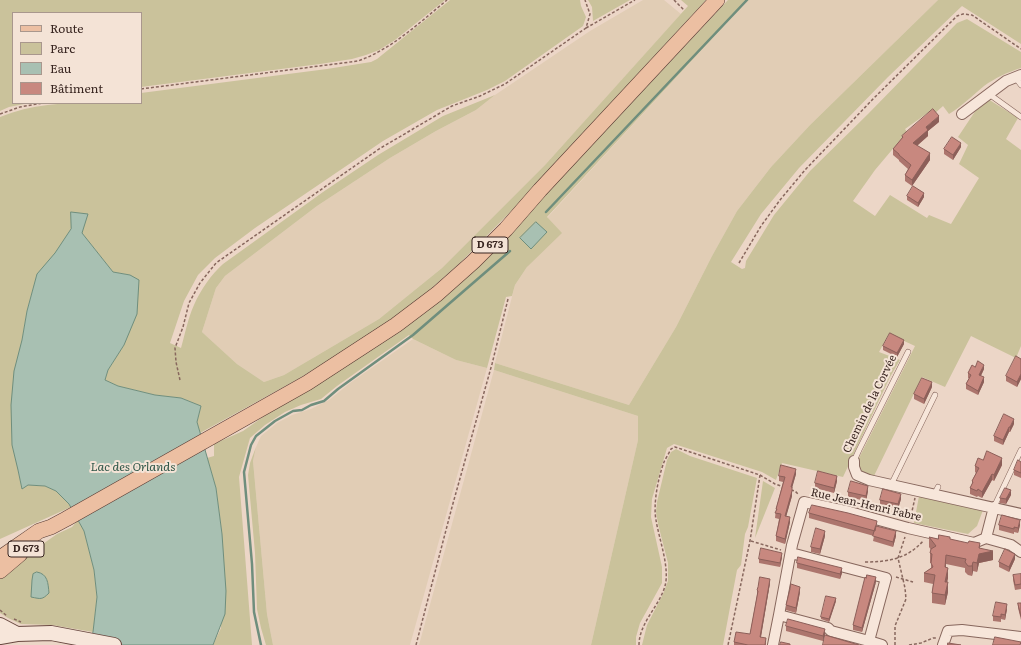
<!DOCTYPE html>
<meta charset="utf-8">
<style>
body{margin:0}
#map{position:relative;width:1021px;height:645px;overflow:hidden;background:#ecd6c7;font-family:Literata,serif}
canvas{display:block}
.legend{position:absolute;left:12px;top:12px;width:130px;height:92px;box-sizing:border-box;background:#f4e3d6;border:1px solid #a9978d;margin:0;padding:5px 7px;list-style:none;font-size:12px;color:#382520}
.legend li{display:flex;align-items:center;gap:8px;height:20px}
.legend b{width:20px;border:1px solid #a9978d}
</style>
<div id="map">
<canvas width="1021" height="645"></canvas>
<ul class="legend">
<li><b style="height:5px;background:#ecbfa2"></b>Route</li>
<li><b style="height:11px;background:#cac29b"></b>Parc</li>
<li><b style="height:11px;background:#a8c0b2"></b>Eau</li>
<li><b style="height:11px;background:#c8887f"></b>Bâtiment</li>
</ul>
</div>
<script>
const g = document.querySelector('canvas').getContext('2d');
g.lineJoin = 'round';
function paint(path, color) {
  g.fillStyle = color;
  g.fill(path, 'evenodd');
}
function strokePath(path, color, width, dash) {
  g.strokeStyle = color;
  g.lineWidth = width;
  g.lineCap = dash ? 'butt' : 'round';
  g.setLineDash(dash || []);
  g.stroke(path);
}
function drawText(font, color, halo, rows, align = 'center') {
  g.font = font + ' Literata,serif';
  g.lineWidth = 4;
  g.setLineDash([]);
  g.textBaseline = 'middle';
  g.strokeStyle = halo;
  g.fillStyle = color;
  for (const [text, x, y, turn = 0] of rows) {
    g.save();
    g.translate(x, y);
    g.rotate((+turn || 0) * Math.PI / 180);
    g.textAlign = isNaN(turn) ? turn : align;
    if (halo) g.strokeText(text, 0, 0);
    g.fillText(text, 0, 0);
    g.restore();
  }
}
paint(new Path2D(`
 M643,0H664L681,14L545,165L442,268L379,319L284,375L264,382L237,364L202,332L216,288L225,276L317,206L390,158L436,131L476,110L495,95L590,31Z
 M748,0H938L810,125L771,167L737,211L712,256L676,327L629,405L495,363L515,285L527,267L547,218Z
 M413,339L456,360L487,368L410,645H273L267,614L253,461L256,447L261,436L277,423L292,415L311,409L329,400L350,383Z
 M494,370L638,416V440L591,645H419Z`), '#e1cdb5');
paint(new Path2D(`
 M0,0H445L395,40L379,50L366,55L352,59L320,64L141,87V13H13V103H29L9,107L0,111Z
 M450,0H580L581,6L586,17L583,26L505,81L487,90L437,110L383,141L255,228L215,258L198,275L184,301L170,343L181,348C185,334 188,318 194,305C201,289 211,275 223,264L323,192L378,155L443,116L495,95L476,110L436,131L390,158L317,206L225,276L216,288L202,332L237,364L264,382L284,375L379,319L442,268L545,165L688,6L681,0H706L520,202L460,263L418,300L373,333L298,379L200,433L197,422L201,406L181,398L155,395L118,386L105,380L108,370L124,345L130,275L113,272L82,233L71,229L55,254L37,275L27,311L22,340L18,470L22,488L28,485L45,486L56,491L69,504L71,507L0,539V117C45,99 93,103 141,103V93L327,69L371,62L377,59Z
 M588,0H630L593,21L592,7Z
 M728,0H748L547,217L562,233L527,267L515,285L512,296L506,297L487,368L456,360L413,339L409,335L337,386L321,399L301,405L285,412L265,425L250,438L239,477L252,645H213L221,628L222,534L216,488L207,458L214,456V444L243,431L277,407L398,332L620,115Z
 M938,0H1021V44L962,6L888,77L799,168L761,214L731,262L742,269L745,268L746,261L774,215L810,171L868,114L957,23L967,19L1021,52V68C1008,72 995,78 984,86C972,96 962,106 949,114L943,106L933,115L929,112L905,129L907,132L875,170L853,201L875,216L890,195L927,218L929,215L951,224L979,178L959,164L968,145L958,137L976,110L988,99L1018,118L1006,139L1021,150V346L1016,358L971,336L945,387L922,377L873,478L859,470L858,460L915,346L889,334L879,352L900,360L890,377L843,477L782,463L776,480L762,472L674,444L667,448L652,499L651,517L662,567V583L640,623L636,637V645H591L638,440V416L494,370L495,363L629,405L676,327L712,256L737,211L771,167L810,125Z
 M256,447L253,461L267,614L273,645H266L261,628L257,609L255,553L248,475L250,463Z
 M676,449L690,456L757,478L748,527L745,534L741,565L737,570L723,645H642L647,625L663,594L668,581V563L658,524L656,512L657,502L667,460L671,452Z
 M763,481L775,488L755,538Z
 M919,496L983,510L977,526L968,534L914,523Z
 M78,520L84,531L94,570L97,597L93,632L52,625L21,624L8,618L0,613V579L40,546L57,534L72,527Z`), '#cac29b');
const water = new Path2D(`
 M71,212L88,214L82,233L113,272L130,275L139,280L137,314L124,345L108,370L105,380L118,386L155,395L181,398L201,406L197,422L216,488L222,534L226,591L225,614L213,645H89L93,632L97,597L94,570L84,531L69,504L56,491L45,486L28,485L22,489L18,470L12,445L11,405L14,371L22,340L27,311L37,274L55,253L71,229Z
 M536,222L547,232L531,249L520,238Z
 M37,572C48,574 48,583 49,593C42,600 41,599 31,597L32,580L33,574Z`);
paint(water, '#a8c0b2');
strokePath(water, '#6f8e7d', 1);
strokePath(new Path2D(`
 M546,212L747,0
 M261,645L254,612L252,564L244,472L251,445L256,436L275,421L293,411L302,410L311,405L324,401L338,389L413,335L510,251`), '#6f8e7d', 2.5);
const service = new Path2D(`
 M1015,77L1021,85
 M989,94L1021,117
 M854,461L859,450L908,352
 M894,486L893,481L935,395
 M934,495L938,487
 M994,507L1021,450`);
const minor = new Path2D(`
 M962,114L1006,81L1021,75
 M854,461V467L857,475L869,480L1021,514
 M986,538L1011,545L1021,552
 M779,615L828,628L831,631L869,641L886,578L791,553
 M869,641L882,645
 M773,645L779,615L792,545L804,502L850,512L908,528L974,543L986,538L994,507
 M943,645L948,631L962,630L1021,637`);
const secondary = new Path2D(`
 M0,625L17,634
 M0,637L17,634L51,633L114,645`);
const primary = new Path2D(`
 M0,558L39,531L51,527L66,519L307,383L396,325L437,294L473,262L506,229L540,190L717,0
 M0,571L20,554`);
strokePath(service, '#87675d', 6);
strokePath(minor, '#87675d', 12);
strokePath(secondary, '#694941', 16);
strokePath(primary, '#553831', 16);
strokePath(new Path2D(`
 M674,0L684,10
 M586,28L635,0
 M141,89L358,61C392,49 419,23 447,0
 M0,114L20,107L43,103
 M739,263L761,226L780,200L805,170L873,99L957,16L963,14L972,15L1021,49
 M180,380L176,362L175,348L183,327L189,303L200,283L216,263L379,149L452,106L480,96L505,84L586,28L590,14L585,0
 M760,475L775,484L784,487
 M791,490L795,491L799,495
 M910,520L915,498
 M751,541L781,550
 M865,562C888,562 907,559 923,541
 M896,577L913,582
 M0,610L7,616
 M14,619L21,622
 M416,645L452,507L492,364L508,299
 M639,645C639,623 659,607 665,586C670,568 659,539 656,520C653,504 658,478 664,462C666,458 669,453 671,449L675,447L760,475L750,541L728,645
 M895,645V626L906,599L905,588L898,558L905,537
 M909,645L921,643L933,638H936`), '#87675d', 1.5, [3, 2]);
strokePath(service, '#f7e6da', 5);
strokePath(minor, '#f7e6da', 10);
strokePath(secondary, '#f7e6da', 14);
strokePath(primary, '#ecbfa2', 15);
paint(new Path2D(`
 M939,122L928,131V136L917,146L930,160L912,186L905,181V175L908,169L899,161V160L893,155V149L902,138V136Z
 M961,147L953,160L944,154V149Z
 M907,196L924,197L918,207L907,200Z
 M904,344L897,357L883,350V346Z
 M1021,359V379L1017,387L1006,381V376Z
 M975,367L984,369L981,376L984,382L978,395L966,389V384L969,378H968V373Z
 M932,387L924,404L914,399V394Z
 M1014,424L1010,432H1009L1003,445L994,441V436Z
 M983,460L1002,465L994,481L992,480L982,498L978,496L977,497L970,494V488L972,484V481L976,473L975,472V466Z
 M1021,462V478L1014,475V470Z
 M796,474L792,487V496L786,516L790,522L785,544L776,541V536L779,519L775,518L776,509L783,482L779,481V476Z
 M837,481L834,493L815,488V483Z
 M868,491L866,501L848,497V492Z
 M1011,495L1006,504L1000,503V498Z
 M901,499L898,509L880,505V500Z
 M809,513L877,526L896,536L893,547L873,541L874,536L809,518Z
 M999,525H1020L1018,533L1014,532V534L999,530Z
 M825,536L820,554L811,552V547Z
 M929,537L938,539H950L980,548L993,560L979,563L977,572L973,571L972,576L968,575L965,572V568L946,564V567L948,578L947,582L948,592L945,605L932,603V593L933,584L924,582V573L931,568V563H930V553L931,550L929,547Z
 M782,557L780,567L759,563V559Z
 M1015,559L1009,572L999,567V562Z
 M797,563L842,573L840,579L797,568Z
 M1013,575L1021,576V589L1015,590L1013,580Z
 M876,582L862,632L853,630V625Z
 M770,583L761,637L766,643V645H734V642L750,634L757,595V590Z
 M800,592L796,613L786,610V605Z
 M836,601L829,622L821,619V617Z
 M1018,603H1021V620L1018,608Z
 M1007,609L1005,620L1001,619V622L993,621V616Z
 M786,626L825,634L823,641L786,631Z`), '#ac756d');
paint(new Path2D(`
 M939,116V122L928,131V136L913,149V143L926,127Z
 M961,143V147L953,160V155Z
 M930,153V160L912,186V180Z
 M924,193V197L918,207V203Z
 M904,340V344L897,357V353Z
 M984,365V369L979,379V375Z
 M1021,374V379L1017,387V382Z
 M984,377V382L978,395V391Z
 M932,382V387L924,404V399Z
 M1014,419V424L1010,432V427Z
 M1009,427V432L1003,445V440Z
 M1002,458V465L994,481V475Z
 M796,469V474L791,492V487Z
 M992,474V480L982,498V492Z
 M837,476V481L834,493V488Z
 M868,486V491L866,501V496Z
 M792,487V496L785,521V516Z
 M1011,490V495L1006,504V499Z
 M901,494V499L898,509V504Z
 M790,517V522L785,544V539Z
 M1020,520V525L1018,533V528Z
 M825,531V536L820,554V549Z
 M896,531V536L893,547V542Z
 M980,543V553L993,551V560L979,563L977,572V563Z
 M782,553V557L780,567V563Z
 M1015,554V559L1009,572V567Z
 M946,555V564L945,577V567Z
 M973,562V571L972,576V566Z
 M842,568V573L840,579V574Z
 M948,568V578L945,591V582Z
 M876,577V582L862,632V628Z
 M770,579V583L760,642V637Z
 M948,582V592L945,605V595Z
 M800,587V592L796,613V608Z
 M836,598V601L829,622V619Z
 M1007,604V609L1005,620V615Z
 M825,629V634L823,641V636Z`), '#8c5f59');
const building = new Path2D(`
 M933,109L939,116L926,127L928,130L913,143L930,153L912,180L905,175L911,165L899,155V154L893,149L903,137L902,136Z
 M952,137L961,143L953,155L944,149Z
 M913,186L924,193L918,203L907,196Z
 M890,333L904,340L897,353L883,346Z
 M1016,356L1021,359V374L1017,382L1006,376Z
 M978,361L984,365L979,375L984,377L978,391L966,384L971,375L968,373L972,365L975,367Z
 M922,378L932,382L924,399L914,394Z
 M1004,414L1014,419L1010,427H1009L1003,440L994,436Z
 M987,451L1002,458L994,475L992,474L982,492L978,489L977,491L970,488L973,482L972,481L979,468L975,466L978,458L983,460Z
 M1018,460L1021,462V473L1014,470Z
 M781,465L796,469L791,487H792V491L785,516L790,517L785,539L776,536L781,514L775,513L777,509H776L785,477L779,476Z
 M818,471L837,476L834,488L815,483Z
 M851,481L868,486L866,496L848,492Z
 M1005,488L1011,490L1006,499L1000,498Z
 M883,489L901,494L898,504L880,500Z
 M812,505L848,513L877,521L875,531L809,513Z
 M1002,515L1020,520L1018,528L1014,527V529L999,525Z
 M876,526L896,531L893,542L873,536Z
 M816,528L825,531L820,549L811,547Z
 M939,535L950,537V539L968,543L969,541L980,543L979,548L993,551L979,554L977,563L973,562L972,566H968L965,562L966,559L946,555L945,567L948,568L945,582H948L945,595L932,593L935,575L924,573L933,567L931,563L932,554L930,553L931,549L936,546L929,537L938,539Z
 M761,548L782,553L780,563L759,559Z
 M1005,549L1015,554L1009,567L999,562Z
 M798,557L842,568L840,574L797,563Z
 M1021,574V584L1015,585L1013,575Z
 M867,575L876,577L862,628L853,625L865,577L866,578Z
 M760,577L770,579L760,637L766,638L765,645H748L734,642L736,632L750,634L758,591L757,590L758,587Z
 M791,584L800,587L796,608L786,605L790,589Z
 M826,596L836,598L829,619L821,617Z
 M996,602L1007,604L1005,615L1001,614V617L993,616Z
 M1018,603H1021V616Z
 M788,619L825,629L823,636L786,626Z
 M825,635L859,645H823Z
 M995,637L1021,642L1020,645H993Z
 M781,642L790,644V645H780Z
 M948,643L961,645H948Z`);
paint(building, '#c8887f');
strokePath(building, '#8c5f59', 1);
for (const [x, y, w] of [
 [490,245,36],
 [26,549,36]
]) {
  const box = new Path2D();
  box.roundRect(x - w / 2, y - 8, w, 16, 3);
  g.fillStyle = '#f4e3d6';
  g.fill(box);
  strokePath(box, '#382520', 1);
}
drawText('bold 10px', '#382520', null, [
 ["D 673",490,245],
 ["D 673",26,549]
]);
drawText('11px', '#382520', '#f4e3d6', [
 ["Chemin de la Corvée",870,404,-64],
 ["Rue Jean-Henri Fabre",866,505,13]
]);
drawText('italic 12px', '#305749', '#f4e3d6', [
 ["Lac des Orlands",133,467]
]);
</script>
